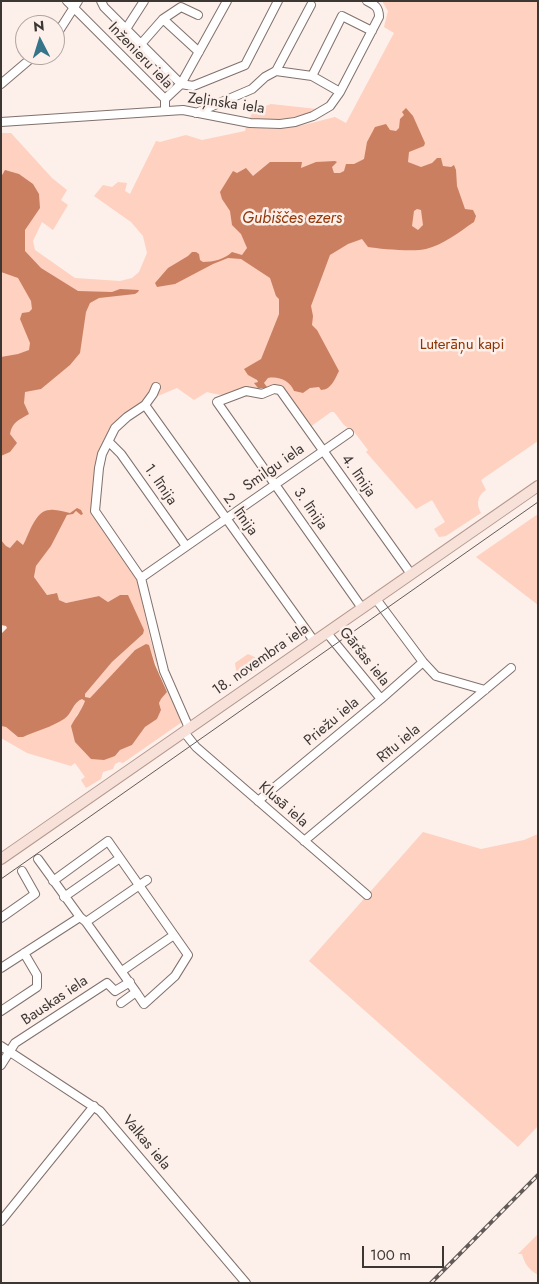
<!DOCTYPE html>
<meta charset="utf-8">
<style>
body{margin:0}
#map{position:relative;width:539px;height:1284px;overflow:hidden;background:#fdefea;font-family:Jost,sans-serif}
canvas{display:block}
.frame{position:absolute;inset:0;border:2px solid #3d3734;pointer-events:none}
.north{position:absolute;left:15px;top:15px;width:50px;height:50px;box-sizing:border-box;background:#fdefea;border:1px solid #b0a5a1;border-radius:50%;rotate:355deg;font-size:14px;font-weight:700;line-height:20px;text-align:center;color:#3d3734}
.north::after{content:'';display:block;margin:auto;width:18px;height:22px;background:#367589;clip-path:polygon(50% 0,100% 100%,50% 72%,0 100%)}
.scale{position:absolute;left:362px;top:1246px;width:82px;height:22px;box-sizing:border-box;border:2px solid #3d3734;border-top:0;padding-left:6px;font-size:15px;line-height:18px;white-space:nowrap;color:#3d3734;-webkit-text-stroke:4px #fdefea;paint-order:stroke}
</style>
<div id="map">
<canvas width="539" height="1284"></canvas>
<div class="frame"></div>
<div class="north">N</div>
<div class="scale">100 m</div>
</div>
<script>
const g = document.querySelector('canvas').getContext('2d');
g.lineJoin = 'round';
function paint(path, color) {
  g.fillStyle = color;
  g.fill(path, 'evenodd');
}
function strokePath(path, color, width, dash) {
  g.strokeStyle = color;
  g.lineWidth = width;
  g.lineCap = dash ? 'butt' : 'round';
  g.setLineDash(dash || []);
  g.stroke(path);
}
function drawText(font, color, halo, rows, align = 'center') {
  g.font = font + ' Jost,sans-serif';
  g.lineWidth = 5;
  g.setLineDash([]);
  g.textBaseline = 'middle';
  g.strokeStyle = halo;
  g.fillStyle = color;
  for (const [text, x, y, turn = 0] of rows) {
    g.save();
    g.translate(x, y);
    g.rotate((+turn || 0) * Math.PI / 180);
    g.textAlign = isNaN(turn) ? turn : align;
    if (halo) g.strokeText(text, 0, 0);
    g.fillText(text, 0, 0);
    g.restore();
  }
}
paint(new Path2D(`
 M382,1H538V441L481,480L486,490C477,496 476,504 481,513L446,536L439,537L434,529L445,522L432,500L416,509L366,452L368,450L355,433L344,425L334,412H331L310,427L280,386C257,394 230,399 207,392L194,400L177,388L141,403L117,420L100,455L93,487L94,511L137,578L150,638L161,673L182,722L123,763L119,762L115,764L113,769L103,772L101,779L86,788L81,780L85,777L75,763L71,766L27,753L1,738V726L6,727L18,737L70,712L78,700L82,698L85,701L84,707L76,716L115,756L120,750L132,745L145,727L157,719L161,710L159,703L161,699L167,692L149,646L135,650L90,698L88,699L85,697V694L112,662L143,634L120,595L108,602L99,596L66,603L59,600L55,593L47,595L34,577L36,566L51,546L67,515L81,510H74L71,513L35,521L23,545L10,548L6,546L1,540V456L10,452V434L1,413V133H11L52,178L67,190L61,200L68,205L53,230L42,222L33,241L35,250L75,278L120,281L132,278L139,272L147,253L143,236L131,222L94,196L103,185L112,187L118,182L127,183L125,191L130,194L156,141L160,142L186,135L202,140L245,131L246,126C282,132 300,126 335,117L346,123L394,33L384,27L388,11ZM279,314L310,388L303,393L294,391C290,381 280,377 268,377L264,383L254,382H258L247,368L261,359Z
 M271,104L317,109C296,119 275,121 252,119L250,118L253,111Z
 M538,514V605L476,557Z
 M248,654L261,660L265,664L238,683L235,663Z
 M423,832L481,849L524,840L538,834V1126L518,1147L309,961Z
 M538,1234V1275C528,1269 525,1264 522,1254H518Z`), '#fed1c0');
paint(new Path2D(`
 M406,108L413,116L425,143L424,146L409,152L408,162L421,167L432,163L437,158H441L443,166L451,167L454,165L456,170L457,186L465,209L473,210L476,216L474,222C459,232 443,245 426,249C415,252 380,249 368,247L362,239L348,244L330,255L311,306L313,316L312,325L317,330L339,371C335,379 331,390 321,390L319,387L310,388L303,393L294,391C290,381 279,376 268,378L264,383L267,387L265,388H258L254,383L258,382L257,380L248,375L244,369L261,359L279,314V299L276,296L270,278L241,259L228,258L213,264L175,284L157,287L155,283L168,268L188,256L192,252H196L199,254L200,260L203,262C213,262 225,259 232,252L242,255L247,248L241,234L232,225L230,211L222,199L220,192L233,171L237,173L246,168L253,176L270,162H302L301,168L316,162L335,161L337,162L332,167L334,173H340L344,171L346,164H354L364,159L367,142L375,127L386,124L390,130L396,131L399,128L400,119L404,115L402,112ZM417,209L421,210L423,225L418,230L412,226L414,211Z
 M5,170L19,174L33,184L39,194L40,208L25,230V251L41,268L78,291L112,292L120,289L139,290L138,292L135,294L99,298L90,303L86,312L80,353L70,365L41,389L25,392L24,403L29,414C19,420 12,422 10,434L17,443L10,452L1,456V357L18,354L29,350L30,343L20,319L22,313L29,312L32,309L31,301L18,278L1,272V177Z
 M77,508L81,510L83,514L81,515L76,511L73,514L67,515L51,546L36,566L34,577L47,595L57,593L59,600L66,603L99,596L108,602L120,595H128L144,630L143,634L112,662L85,694V697L90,698L135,650L146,644L149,645L155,665L167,692L161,699L159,703L161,710L157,719L145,727L132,745L120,750L115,756L104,760L91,759L75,742L71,726C75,718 82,710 85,701L82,699C73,702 72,714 64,719C52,727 36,731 23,737H18L6,727L1,726V634L7,628L6,626L1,625V540L6,546L10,548L17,540L23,545C29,535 35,510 50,510C56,509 64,512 70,513Z`), '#cb7f61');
const minor = new Path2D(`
 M67,1L165,99V111
 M101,1L104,7L181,84L193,86L245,65L278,1
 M163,19L181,7L198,15
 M126,29L144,1
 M55,37L78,1
 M141,44L163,19L199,52
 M276,71L312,76
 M1,84L35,55
 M340,92L312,76L342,16L372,31
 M165,99L181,84L227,1
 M196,113L252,89L265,77L276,71L311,5
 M1,122L183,110L250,123L280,124L295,122L313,116L330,106L340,92L379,17C379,7 375,5 367,1
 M156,387L153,394L145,405L127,417L115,428L102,454L99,468L95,511L141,578L164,671L189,728
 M145,405L314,641
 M109,442L121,454L186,546
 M141,578L349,433
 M376,599L423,662L436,676L485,690
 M362,608L217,402L246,391L262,394L274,389L280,390L411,574
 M327,633L381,699
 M184,732L196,747L367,895
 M258,801L381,699L423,662
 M304,841L511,668
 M38,859L80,917L86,922L136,992L121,1003
 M53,881L108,841L188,955L175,976L144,1004L136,992
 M64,897L120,858
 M1,918L35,894L22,871
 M86,922L147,880
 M1,968L80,917
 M122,971L174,935
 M1,1011L37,987V975L24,953
 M1,1046L100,1111L246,1283
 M1,1065L15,1043L107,983L115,991L130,982
 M1,1221L94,1106`);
const major = new Path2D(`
 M1,859L538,486`);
strokePath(minor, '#80716c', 10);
strokePath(major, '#b4988e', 12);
strokePath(minor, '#fff', 8);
strokePath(major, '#f8e1d8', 10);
strokePath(new Path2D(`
 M1,879L538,502`), '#625b57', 1);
const rail = new Path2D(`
 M431,1283L538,1175`);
strokePath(rail, '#625b57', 4);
strokePath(rail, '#fdefea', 2, [5.5]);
drawText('15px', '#3d3734', '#fdefea', [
 ["Inženieru iela",140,56,46],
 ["Zeļinska iela",226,104,8],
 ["Smilgu iela",274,468,-35],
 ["4. līnija",358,476,55],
 ["1. līnija",160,485,55],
 ["3. līnija",310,509,55],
 ["2. līnija",240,515,54],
 ["Gāršas iela",364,657,51],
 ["18. novembra iela",261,660,-35],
 ["Priežu iela",332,722,-40],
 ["Rītu iela",399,744,-40],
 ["Klusā iela",283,805,41],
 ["Bauskas iela",55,1001,-34],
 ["Valkas iela",146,1143,50]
]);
drawText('15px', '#8e3302', '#fdefea', [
 ["Luterāņu kapi",462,345]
]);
drawText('italic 16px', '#923708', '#fdefea', [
 ["Gubiščes ezers",292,219]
]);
</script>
